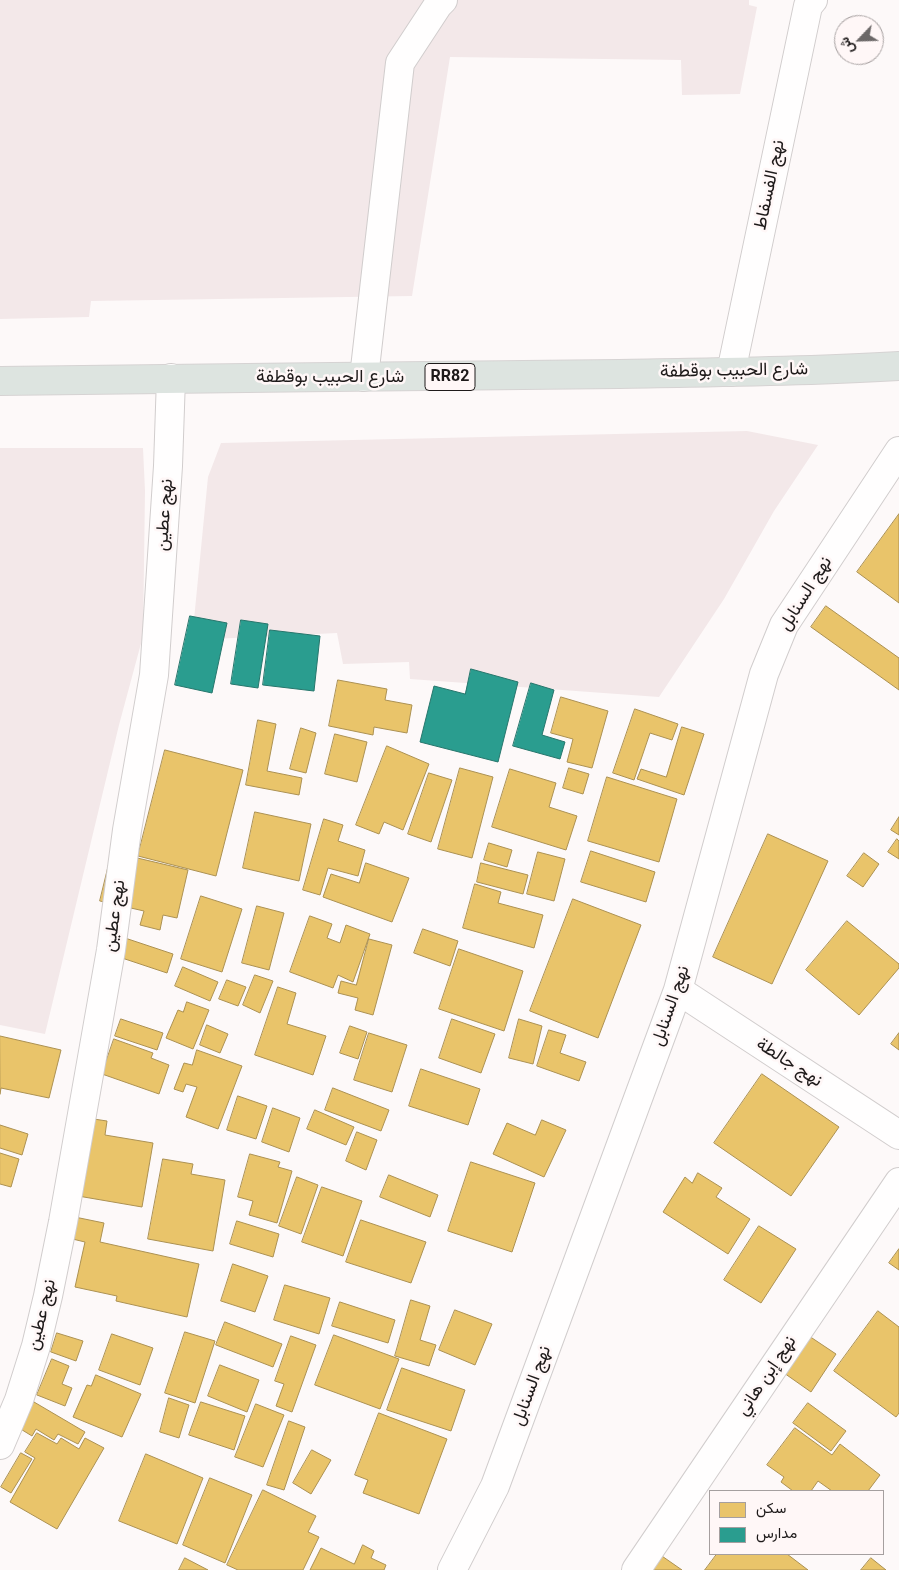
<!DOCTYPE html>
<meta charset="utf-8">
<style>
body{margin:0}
#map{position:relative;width:899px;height:1570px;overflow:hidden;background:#fdf9f9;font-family:Roboto,Vazirmatn,sans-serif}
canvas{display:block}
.legend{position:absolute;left:709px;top:1490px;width:175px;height:65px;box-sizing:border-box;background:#fff7f7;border:1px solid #a59f9f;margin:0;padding:6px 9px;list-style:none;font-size:15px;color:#1e1a1a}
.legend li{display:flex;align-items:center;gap:10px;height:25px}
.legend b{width:25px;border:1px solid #a59f9f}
.north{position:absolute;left:834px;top:15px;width:50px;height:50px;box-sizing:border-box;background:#fff7f7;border:1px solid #a59f9f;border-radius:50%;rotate:246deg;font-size:14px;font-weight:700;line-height:20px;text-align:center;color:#1e1a1a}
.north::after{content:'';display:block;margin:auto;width:18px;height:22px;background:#6c6868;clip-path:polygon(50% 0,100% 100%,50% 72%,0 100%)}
</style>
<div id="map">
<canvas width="899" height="1570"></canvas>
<ul class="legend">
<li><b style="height:14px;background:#e9c46a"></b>سكن</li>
<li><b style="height:14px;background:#2a9d8f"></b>مدارس</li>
</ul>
<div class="north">ش</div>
</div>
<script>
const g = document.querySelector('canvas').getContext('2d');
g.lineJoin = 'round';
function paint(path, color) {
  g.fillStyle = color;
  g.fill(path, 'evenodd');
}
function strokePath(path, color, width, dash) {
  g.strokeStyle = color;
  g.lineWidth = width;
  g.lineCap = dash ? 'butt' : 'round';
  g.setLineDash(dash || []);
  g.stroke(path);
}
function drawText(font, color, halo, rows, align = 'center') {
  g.font = font + ' Roboto,Vazirmatn,sans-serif';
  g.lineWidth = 5;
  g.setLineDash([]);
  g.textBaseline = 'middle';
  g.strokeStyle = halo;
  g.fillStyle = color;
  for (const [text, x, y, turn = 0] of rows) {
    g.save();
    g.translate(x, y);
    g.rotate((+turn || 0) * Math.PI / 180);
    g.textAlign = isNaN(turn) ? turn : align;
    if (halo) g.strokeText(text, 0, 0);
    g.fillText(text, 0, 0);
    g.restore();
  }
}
paint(new Path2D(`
 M0,0H749V5L757,7L740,94L682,95L681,60L450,57L412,296L91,301L89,317L0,319Z
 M747,431L818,445L774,511L724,599L659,697L410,679L409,662L343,664L337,633L192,640L208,477L221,443Z
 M0,448H143L145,491L143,636L119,725L45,1034L0,1025Z`), '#f3e8e9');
const homes = new Path2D(`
 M899,514V603L857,572Z
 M826,606L899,658V690L811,627Z
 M338,680L387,689L385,700L412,705L407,733L374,727L373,735L329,726Z
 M561,697L608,711L592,768L567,762L573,739L551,733Z
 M635,709L678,724L672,740L650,733L634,780L613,773Z
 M258,720L276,724L267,771L302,778L299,795L246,785Z
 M682,727L704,734L684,795L637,779L641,769L666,777Z
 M301,728L316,733L306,773L290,769Z
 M335,734L367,742L357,782L325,774Z
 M387,746L429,764L403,830L384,822L379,834L356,825Z
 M165,750L243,770L216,876L138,856Z
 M460,768L493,777L472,858L438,849Z
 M569,768L589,774L583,794L563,788Z
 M510,769L556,783L549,807L577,816L566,850L492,827Z
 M429,773L452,780L431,842L408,834Z
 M607,777L677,799L659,862L588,841Z
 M255,812L311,824L299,881L243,868Z
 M899,817V835L891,830Z
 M324,819L343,825L338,841L365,850L358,876L328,868L320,895L303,890Z
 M768,834L828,861L772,984L713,957Z
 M897,839L899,841V859L888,852Z
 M489,843L512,850L507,867L484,860Z
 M591,851L655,872L646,902L581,882Z
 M112,852L188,870L177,918L163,915L160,930L140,925L144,911L100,901Z
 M538,852L565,859L554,901L527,894Z
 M864,853L879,864L863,887L847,876Z
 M366,863L409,878L392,922L323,897L331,874L359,883Z
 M481,863L528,875L523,894L477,882Z
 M475,884L501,892L498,903L543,915L534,948L463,928Z
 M201,896L242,909L222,972L181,959Z
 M573,899L641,925L598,1038L530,1011Z
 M257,906L284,913L269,970L242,963Z
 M310,916L332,924L327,938L340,943L346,925L370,934L353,982L338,975L333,988L290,972Z
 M847,921L899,964V968L859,1015L806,970Z
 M423,929L458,941L450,966L414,953Z
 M125,938L173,954L167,973L119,957Z
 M369,939L392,945L373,1015L355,1010L358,998L338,993L341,981L356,985Z
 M459,949L523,971L504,1031L439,1009Z
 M183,967L218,982L210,1001L175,986Z
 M255,975L273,981L260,1013L243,1005Z
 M227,980L246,987L238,1006L219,999Z
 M278,987L296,993L287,1024L326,1036L313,1075L255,1055Z
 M187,1002L209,1010L193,1049L166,1038L178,1010L183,1012Z
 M121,1019L163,1033L157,1050L115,1036Z
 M452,1019L495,1034L481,1073L439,1058Z
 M519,1019L542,1026L533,1064L509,1058Z
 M207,1025L228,1034L220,1053L200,1045Z
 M350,1026L367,1032L358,1059L340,1053Z
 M549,1030L566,1035L560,1053L586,1062L579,1081L537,1066Z
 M369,1033L407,1045L392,1092L354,1080Z
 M899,1033V1050L891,1044Z
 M0,1036L61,1050L49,1098L1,1088L0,1094Z
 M114,1039L153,1053L151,1058L169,1065L159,1094L102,1074Z
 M197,1050L242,1066L218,1129L186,1117L197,1087L186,1084L183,1092L174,1089L184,1063L192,1065Z
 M421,1069L480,1089L468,1125L409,1106Z
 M762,1074L839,1127L791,1196L714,1143Z
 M333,1088L389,1110L381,1131L325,1110Z
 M238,1096L267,1106L256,1139L227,1130Z
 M273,1108L300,1118L289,1152L262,1142Z
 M315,1110L354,1127L346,1145L307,1129Z
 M87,1118L107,1121L105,1135L153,1143L142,1207L78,1196Z
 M542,1120L566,1130L544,1177L493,1154L507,1123L535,1135Z
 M0,1125L28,1134L22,1155L0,1148Z
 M357,1132L377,1140L366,1170L346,1161Z
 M0,1153L19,1159L11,1187L0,1184Z
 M250,1154L280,1162L278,1167L292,1171L277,1223L249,1215L253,1201L238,1197Z
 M163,1159L193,1164L191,1174L225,1180L213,1251L148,1239Z
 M471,1162L535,1183L512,1252L448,1231Z
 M698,1173L722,1188L716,1197L750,1219L728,1254L663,1212L685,1177L692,1183Z
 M389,1175L438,1195L430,1217L380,1197Z
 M297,1177L318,1185L301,1234L279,1226Z
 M322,1187L362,1201L343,1256L302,1242Z
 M65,1215L104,1223L100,1242L199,1264L187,1317L116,1301L117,1296L75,1287L85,1242L60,1236Z
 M361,1220L426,1242L411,1283L346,1262Z
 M237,1221L279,1234L273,1257L230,1244Z
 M759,1226L796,1249L761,1303L724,1280Z
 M899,1249V1270L889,1263Z
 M233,1264L268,1276L255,1312L221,1301Z
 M285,1285L330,1298L319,1334L274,1320Z
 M411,1300L430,1306L420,1340L436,1345L429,1366L395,1356Z
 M340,1302L395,1320L388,1343L332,1326Z
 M455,1310L492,1324L475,1365L439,1350Z
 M878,1311L899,1327V1413L896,1417L834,1371Z
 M225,1322L282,1344L273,1367L216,1345Z
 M185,1332L215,1341L195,1403L165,1393Z
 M57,1333L83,1341L76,1361L51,1352Z
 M112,1334L153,1348L140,1385L99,1370Z
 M334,1335L399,1359L380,1409L315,1385Z
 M291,1336L316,1345L292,1412L276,1406L284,1384L275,1381Z
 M809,1336L836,1354L811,1392L784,1373Z
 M52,1359L69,1366L62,1384L72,1388L65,1406L37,1395Z
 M220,1365L259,1380L247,1412L208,1396Z
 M402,1368L465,1390L451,1431L387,1410Z
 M96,1375L141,1394L122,1437L73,1417L87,1385L91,1386Z
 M169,1398L189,1405L179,1438L160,1432Z
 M34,1402L85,1432L78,1444L58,1434L54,1440L36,1429L32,1436L19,1428Z
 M201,1402L245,1416L234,1450L189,1435Z
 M808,1403L846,1431L831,1451L793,1423Z
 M256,1404L284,1415L263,1467L235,1457Z
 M379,1413L447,1439L419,1514L363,1493L368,1480L355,1475Z
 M289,1421L305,1427L284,1490L267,1485Z
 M795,1428L832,1455L840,1444L880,1475L868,1491H832L818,1481L811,1491H793L781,1482L784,1477L767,1465Z
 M37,1433L57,1444L61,1438L79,1449L85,1438L104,1448L57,1529L10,1502L35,1458L25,1452Z
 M312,1450L331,1460L311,1494L293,1483Z
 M21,1453L32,1459L11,1493L1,1487Z
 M146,1454L203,1478L177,1544L119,1521Z
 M210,1478L252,1495L225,1563L183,1545Z
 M263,1490L316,1516L308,1532L319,1537L303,1570H238L227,1565Z
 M363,1545L374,1551L371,1558L386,1565L384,1570H310L321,1548L354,1564Z
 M659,1554L682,1570H647Z
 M717,1554H787L808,1570H705Z
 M185,1558L208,1570H179Z
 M871,1558L886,1570H861Z`);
paint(homes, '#e9c46a');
strokePath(homes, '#ac9152', 1);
const schools = new Path2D(`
 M190,616L227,623L212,693L175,685Z
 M241,620L268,624L258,688L231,684Z
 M270,630L320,636L314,691L263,685Z
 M471,669L518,682L498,762L420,742L434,686L465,694Z
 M531,683L554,690L542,735L565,742L560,759L513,746Z`);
paint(schools, '#2a9d8f');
strokePath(schools, '#26766c', 1);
const minor = new Path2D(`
 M731,372L808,6L813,0
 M364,377L400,63L438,5L443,0
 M678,990L899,1135
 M0,1445L19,1400L36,1346L48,1296L63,1222L111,950L127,830L154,675L168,466L171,378
 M452,1570L495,1486L678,990L764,674L784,625L899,451
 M636,1570L899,1182`);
const major = new Path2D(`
 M0,381C206,377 413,377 619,374C712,372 806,372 899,366`);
strokePath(minor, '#d1cdcd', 30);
strokePath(major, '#d6d3d3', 30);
strokePath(minor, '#fffefe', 28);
strokePath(major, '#dde4e0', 28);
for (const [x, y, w] of [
 [450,377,50]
]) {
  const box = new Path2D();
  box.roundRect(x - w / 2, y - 13.5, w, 27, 4);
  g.fillStyle = '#fff7f7';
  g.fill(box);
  strokePath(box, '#1e1a1a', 1);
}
drawText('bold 16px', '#1e1a1a', null, [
 ["RR82",450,377]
]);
drawText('18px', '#1e1a1a', '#fff7f7', [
 ["نهج الفسفاط",770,185,-78],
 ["شارع الحبيب بوقطفة",734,371,-1],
 ["شارع الحبيب بوقطفة",330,377],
 ["نهج عطين",165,515,-86],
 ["نهج السنابل",806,594,-58],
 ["نهج عطين",115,916,-82],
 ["نهج السنابل",671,1006,-71],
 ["نهج جالطة",789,1063,33],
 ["نهج عطين",42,1315,-76],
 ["نهج إبن هاني",767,1376,-56],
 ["نهج السنابل",532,1386,-70]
]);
</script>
